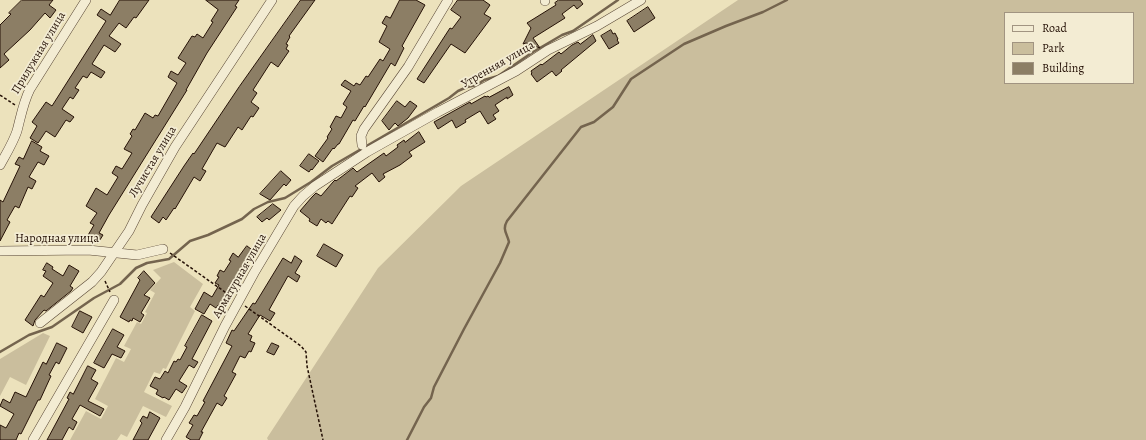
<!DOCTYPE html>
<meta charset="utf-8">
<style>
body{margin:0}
#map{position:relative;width:1146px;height:440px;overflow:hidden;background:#ece2bc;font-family:Alegreya,serif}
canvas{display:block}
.legend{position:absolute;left:1004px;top:12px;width:130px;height:72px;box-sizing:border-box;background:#f3ecd3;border:1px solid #a19481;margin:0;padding:5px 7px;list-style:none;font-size:12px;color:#251106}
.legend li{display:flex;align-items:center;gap:8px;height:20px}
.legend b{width:20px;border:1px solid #a19481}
</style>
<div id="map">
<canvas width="1146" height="440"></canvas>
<ul class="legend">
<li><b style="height:5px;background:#f3ecd3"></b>Road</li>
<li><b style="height:11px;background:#cabe9d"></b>Park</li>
<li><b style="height:11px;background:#8c7e65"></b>Building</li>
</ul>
</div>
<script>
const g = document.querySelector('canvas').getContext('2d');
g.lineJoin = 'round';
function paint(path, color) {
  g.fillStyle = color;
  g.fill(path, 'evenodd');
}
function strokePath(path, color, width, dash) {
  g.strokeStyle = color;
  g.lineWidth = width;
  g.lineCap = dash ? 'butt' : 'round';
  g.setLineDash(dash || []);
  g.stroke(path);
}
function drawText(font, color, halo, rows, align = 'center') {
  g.font = font + ' Alegreya,serif';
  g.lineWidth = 3.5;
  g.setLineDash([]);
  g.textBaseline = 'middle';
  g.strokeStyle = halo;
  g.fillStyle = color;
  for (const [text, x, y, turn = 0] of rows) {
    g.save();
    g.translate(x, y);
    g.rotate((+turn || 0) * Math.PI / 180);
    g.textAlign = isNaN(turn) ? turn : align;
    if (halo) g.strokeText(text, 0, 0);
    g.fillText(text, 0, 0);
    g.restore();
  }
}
paint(new Path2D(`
 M738,0H1146V440H268L267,438L378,268L461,186ZM1005,13H1133V83H1005Z
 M174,262L203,284L190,307L195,311L166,369L163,368L160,374L154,372L144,392L172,406L166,417L143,406L127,437L121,434L117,440H70L86,411L101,419L108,406L95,399L116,358L124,362L131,349L124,346L137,322L141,324L147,313L145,312L155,293L150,290L161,278L153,270Z
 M43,333L50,336L26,385L10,377L0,396V359Z`), '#cabe9d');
strokePath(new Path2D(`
 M0,352L29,335L52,327L94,298L120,284L136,268L147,263L169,259L190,241L208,235L242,219L254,209L268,202L285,198L311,182L332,166L449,98L458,91L467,87L477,85L484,80L498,76L533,52L562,35L573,31L618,0
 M407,440L424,407L431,398L434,387L464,329L500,263L509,242C507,233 502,230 507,221L581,127L594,122L613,107L631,79L684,44L726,26L763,12L787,0`), '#74644e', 2.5);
const building = new Path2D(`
 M22,0H53L49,5L56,10L50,18L45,13L30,30L4,54L9,60L0,68V25L11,14L9,13Z
 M120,0H149L136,18L134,17L126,28L119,23L109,36L121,44L115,52L104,45L92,64L105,72L101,78L91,72L87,78L83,76L75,88L79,90L73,99L70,97L62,109L74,117L70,122L66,120L55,137L46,131L38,143L30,138L37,126L32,122L46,102L52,106L106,21L97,15L101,9L110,15Z
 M206,0H239L235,6L237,7L207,53L186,90H187L109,215L99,233L103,235L98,243L87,237L94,225L90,223L97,213L86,206L96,188L107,195L118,177L112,173L116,166L122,169L132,153L124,149L132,136L130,134L133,129L135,130L145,113L153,118L155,115L158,116L177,83L168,77L171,71L178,75L186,63L178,58L192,36L195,37L197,34L203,38L213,22L211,21L218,10Z
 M301,0H315L289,36L290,37L286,44L288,45L286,49L289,51L278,67L271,62L253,90L257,93L251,102L259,108L253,117L251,116L242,130L238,127L225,147L217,143L202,169L206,171L200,181L194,177L175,209L174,208L166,220L163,217L159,223L151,217L184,166L193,153L194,154L239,87Z
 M400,0H416L425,5L402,46L404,48L395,66L391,63L365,107L364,106L355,121L353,120L339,144H338L334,149L333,148L323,162L315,156L328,138L327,137L332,129L330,127L336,116L341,118L347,107L343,104L351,91L341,85L345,80L354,86L356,83L360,85L366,76L368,77L380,59L383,61L390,49L379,42L387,26L382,23L386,16L390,18Z
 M458,0H483L490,5L484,14L491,18L465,53L451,44L424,83L417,79L450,28L452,29L461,17L451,10Z
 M559,0H580L583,4L577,9L574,5L562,14L565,18L533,38L540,48L526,43L523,44L531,28L527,23L556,5L555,3Z
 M648,7L655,18L634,32L627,21Z
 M611,30L613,34L615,33L618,39L617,40L619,43L609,49L601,36Z
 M593,35L596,41L561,70L562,71L556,76L552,71L537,82L531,74L532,73L531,71L541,64L542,65L559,52L561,54L572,45L578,42L580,44Z
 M509,87L513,95L507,99V97L495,105L499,111L493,115L496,119L488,124L480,111L465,120L466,122L456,128L452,120L438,129L434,122L470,102L471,104L485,96L486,97L488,96L489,97Z
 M397,101L405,107L410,101L417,106L408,118L398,126L395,123L389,130L382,121Z
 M419,132L425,142L409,152L412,156L400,165L383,174L385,177L379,182L372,173L355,186L358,188L352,197L350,196L332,224L328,221L326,223L321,219L317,226L309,221L310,219L300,211L312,197L316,193L321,196L333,182L335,180L336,181L353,168L357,172L384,153L386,156L398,147L397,145L404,140L405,142Z
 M32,141L42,147L40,151L49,156L44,165L38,162L29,177L36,181L32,189L28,187L19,208L15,206L7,220L10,222L0,241V200L3,202L20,166L15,164L19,157L23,159Z
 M309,154L319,161L312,170L311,169L309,172L300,166Z
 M281,171L291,180L286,186L284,184L270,200L260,194Z
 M273,204L281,210L269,220L267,218L262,222L257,217Z
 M324,244L343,255L336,267L317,256Z
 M247,246L255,252L242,270L241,269L234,279L237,281L234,286L231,285L219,306L218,305L216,308L210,304L204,314L195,309L204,292L212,297L219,285L215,283L219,277L217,276L220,270L224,272L231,261L229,260L233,253L238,257Z
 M295,256L302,261L295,273L300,276L297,282L288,276L269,310L275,313L270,321L260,315L248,334L252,336L250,341L255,343L251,352L249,351L245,358L240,356L232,372L236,374L224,396L227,398L222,406L217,403L201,432H203L199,440H191L186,437L193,425L189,423L194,415L197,416L205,402L203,401L232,346L226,343L232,330L234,331L253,303L255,304L283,258L291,263Z
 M47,263L53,267L52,269L63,276L69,265L79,271L70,286L73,288L71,291L46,311L44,310L35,320L33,326L25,320L41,295L44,297L53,283L43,276L46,271L43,270Z
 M144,271L155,283L144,295L150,298L141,313L144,315L140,322L133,318L132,321L130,320L129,322L120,317L140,280L138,278Z
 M80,311L92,317L83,333L72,327Z
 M202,315L212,321L192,359L198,362L194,368L189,365L179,381L187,386L182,393L176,389L169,400L164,397L163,398L156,394L158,390L150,386L155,377L160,379L165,371L168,373L174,361L176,362L178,359L180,360L187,347L185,346Z
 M113,329L124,335L117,347L125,351L121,358L112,354L104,368L94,363Z
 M57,343L67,348L59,364L56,362L49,375L51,376L40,400H38L21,434L19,433L16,440H0V425L6,428L14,414L0,406L3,399L10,403L15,392L26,397L43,362L46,364Z
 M272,343L279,346L274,355L267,352Z
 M88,366L96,370L91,379L98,383L88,401L104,409L100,416L80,405L72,419L77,422L73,430L69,427L62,440H47L69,399L67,398L70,392L73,394Z
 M150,412L160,418L148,440H133L142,423L140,421L143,416L147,418Z`);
paint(building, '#8c7e65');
strokePath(building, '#251106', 1);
const minor = new Path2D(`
 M545,1V0
 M362,145L361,136L364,129L408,67L448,0
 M0,165C6,154 13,143 17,131C21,116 23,103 30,89L86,0
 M0,251L88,250L137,255L163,249
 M40,323L92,282L101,272L129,231L142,205L175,147L272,0
 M33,440L114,300
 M166,440L185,407L225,326L254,273L294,206L303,196L315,186L367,152L438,112L516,71L548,50L597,26L641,0`);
strokePath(minor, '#574534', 10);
strokePath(new Path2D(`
 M0,95L15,105
 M170,253L232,297
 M105,281L110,292
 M245,306L301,346L306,352L307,366L323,440`), '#251106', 1.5, [3, 2]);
strokePath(minor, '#f3ecd3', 9);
drawText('12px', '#251106', '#f3ecd3', [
 ["Прилужная улица",39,53,-59],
 ["Утренняя улица",498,65,-30],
 ["Лучистая улица",153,162,-59],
 ["Народная улица",57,239],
 ["Арматурная улица",240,276,-60]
]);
</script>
